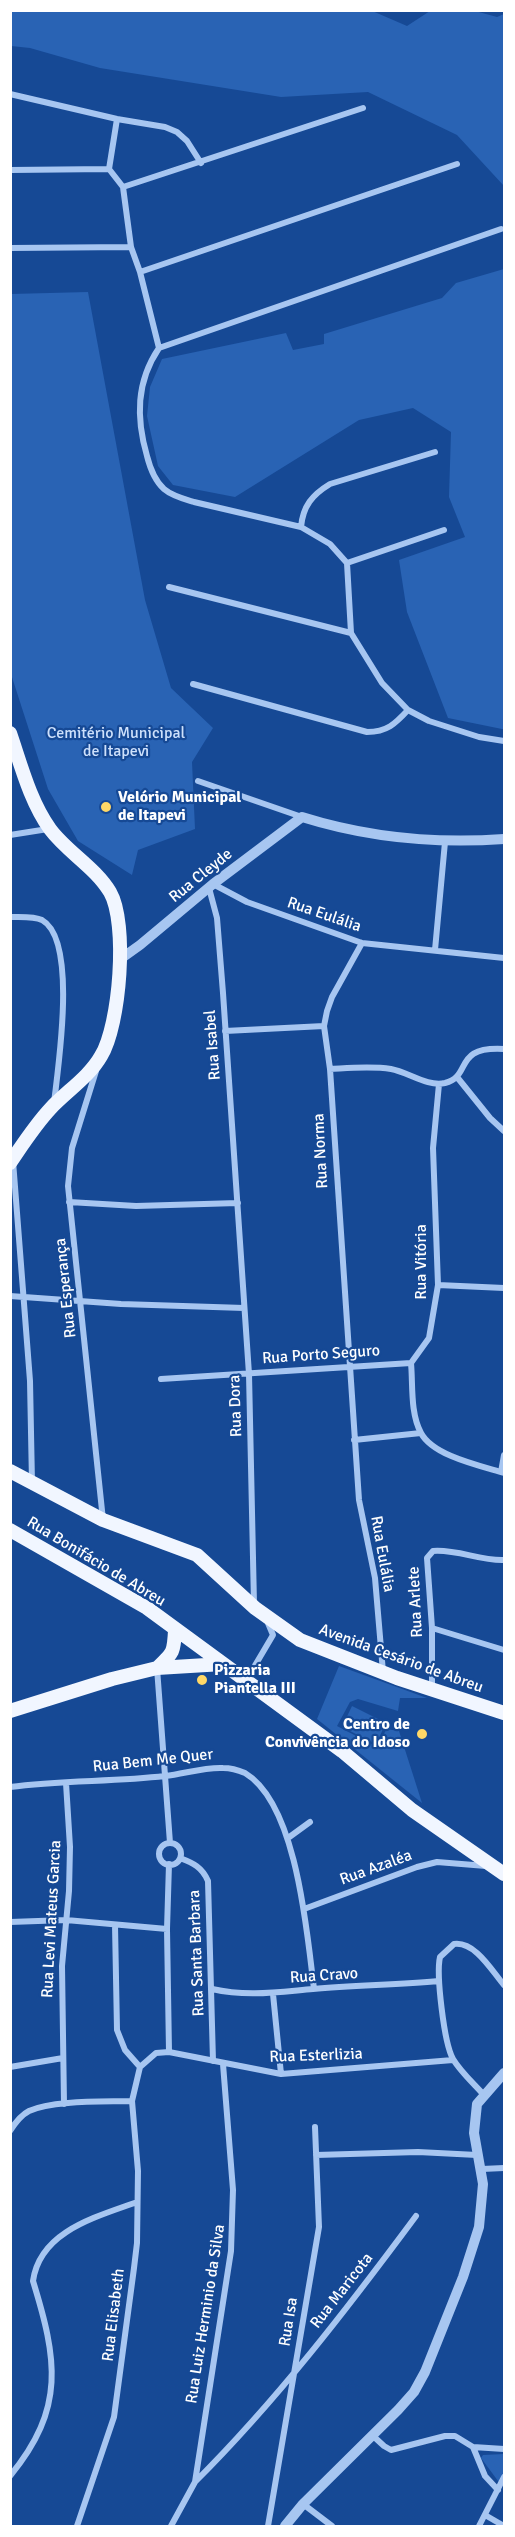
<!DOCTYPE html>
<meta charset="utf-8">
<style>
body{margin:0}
#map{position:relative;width:515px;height:2537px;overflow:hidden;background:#164995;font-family:Signika,sans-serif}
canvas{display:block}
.frame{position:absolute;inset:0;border:12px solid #fff;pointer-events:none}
</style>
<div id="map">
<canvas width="515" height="2537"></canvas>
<div class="frame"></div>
</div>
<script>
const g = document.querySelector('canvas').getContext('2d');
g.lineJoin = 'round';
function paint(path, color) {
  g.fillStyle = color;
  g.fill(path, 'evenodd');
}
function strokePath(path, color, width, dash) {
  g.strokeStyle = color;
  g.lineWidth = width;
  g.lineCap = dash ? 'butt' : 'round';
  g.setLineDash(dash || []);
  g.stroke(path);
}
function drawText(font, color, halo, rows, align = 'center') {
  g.font = font + ' Signika,sans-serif';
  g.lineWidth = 4.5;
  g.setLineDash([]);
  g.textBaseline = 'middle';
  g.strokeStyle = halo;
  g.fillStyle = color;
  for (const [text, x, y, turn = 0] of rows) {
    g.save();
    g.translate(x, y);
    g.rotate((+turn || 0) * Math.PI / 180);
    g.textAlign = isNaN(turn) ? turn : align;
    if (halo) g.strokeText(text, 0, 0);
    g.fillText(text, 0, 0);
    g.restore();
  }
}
paint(new Path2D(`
 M370,10L407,26L430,11H475L497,17L504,14V186L457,135L368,92L281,97L100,68L30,48L11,46V11Z
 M504,269V729H502L448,718L407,612L399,560L465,537L449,497L451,432L413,408L359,420L235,497L173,485L158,466L147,416L150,387L162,359L286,333L293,350L324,344V334L442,298L456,283Z
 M88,292L145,600L171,688L213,728L192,762L195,829L138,850L132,875L78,841L48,789L11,674V294Z
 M339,1666L427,1698H400L398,1711L358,1699L350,1702L337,1726L379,1748L386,1729L399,1731L422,1803L317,1719Z
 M352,1706L386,1723L376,1744L342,1727Z
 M504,2454V2476L501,2485L481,2458L483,2455Z`), '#2963b4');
strokePath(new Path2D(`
 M10,94L117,119L165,127L177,132L187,141L201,163
 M117,119L109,169L123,187
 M10,170L109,169
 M123,187L131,247L140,272L159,348C136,382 136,418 147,456C150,468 154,480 164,489C172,496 184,499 194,502L301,527L330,544L347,563L351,633L382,683L408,710L429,721L479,737L504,741
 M123,187L363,108
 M10,248L131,247
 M140,272L457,164
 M159,348L501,229
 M301,527C303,506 312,495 330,484L435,452
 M347,563L444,530
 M169,587L351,633
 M193,684L367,732C387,732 395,724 408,710
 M198,781L302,817
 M10,835L48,829
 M213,884L247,902L362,943L504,958
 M209,888L217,918L223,993L249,1374L254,1604
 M10,917C20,917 34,916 42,920C78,940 58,1067 54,1103
 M362,943L332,997L327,1011L324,1026L330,1069L359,1500L375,1578L383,1672
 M435,950L445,842
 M225,1031L324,1026
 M330,1069C350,1068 371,1066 391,1069C408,1072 427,1087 445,1083C473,1076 452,1046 504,1049
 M96,1071L72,1148L68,1186L103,1520
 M457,1077L490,1118L504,1131
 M439,1084L433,1148L438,1285L429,1338L411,1363C413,1384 410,1413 421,1433C433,1456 481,1466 504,1473
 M13,1161L30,1381L32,1483
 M69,1202L136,1206L238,1203
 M438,1285L504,1288
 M10,1296L121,1304L244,1308
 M161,1379L411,1363
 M354,1440L421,1433
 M501,1472L504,1455
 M432,1628L504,1650
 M157,1668L170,1843
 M247,1679L273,1635L268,1623
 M432,1689V1628L427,1558L433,1551C457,1549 480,1561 504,1560
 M10,1787C61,1780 113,1782 165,1776C184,1774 204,1767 223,1768C231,1768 238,1770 245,1773C297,1804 307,1933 314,1989
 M288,1838L310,1822
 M159 1854a11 11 0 1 1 22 0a11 11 0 1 1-22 0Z
 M180,1858C193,1863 202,1867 208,1881L213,2061
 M169,1864L167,1929L169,2052
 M304,1909L417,1867L437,1862L486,1866
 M10,1922L66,1920L167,1929
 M115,1925L117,2030L125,2050L140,2067
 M212,1989C247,1997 278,1992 313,1989C355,1985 397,1985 439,1981
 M273,1994L281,2074
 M10,2067L63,2058
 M483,2094C473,2083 460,2071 453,2059C444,2043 436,1974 440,1957L454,1944C475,1941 492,1971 504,1985
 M64,2104L62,1966L69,1891L70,1847L66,1783
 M10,2131C15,2123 21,2115 29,2111C53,2100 105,2102 132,2101
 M316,2155L418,2152L477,2155
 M482,2169L504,2168
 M372,2435L384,2446L391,2450L445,2436H455L473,2447L504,2449
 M473,2447L485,2476L498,2490
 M10,2476C66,2408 57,2359 33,2281C40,2231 96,2217 137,2202
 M195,2482C277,2400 347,2309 416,2216
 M303,2504L332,2526
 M485,2515L504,2526
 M77,2526L114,2417L134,2268L137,2243L138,2171L132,2101L140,2067L156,2053L169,2052L281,2074L453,2060
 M171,2526L195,2482L231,2251L233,2190L223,2064
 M268,2526L319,2227L315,2127
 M479,2526L504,2477`), '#a7c6f1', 6);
strokePath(new Path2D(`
 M119,960L140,945L213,884L302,817C369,838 435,844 504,839
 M285,2526L303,2504L398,2410L414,2392L425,2372L463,2277L479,2227L483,2184L474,2133L477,2104L504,2073`), '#a7c6f1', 10);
strokePath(new Path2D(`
 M10,733C21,765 30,801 50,829C67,852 95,867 110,892C128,923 120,1025 101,1056C89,1077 67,1091 51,1108C35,1125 23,1144 10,1163
 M10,1471L103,1520L197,1555L255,1608L300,1640L397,1678L504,1713
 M10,1530L147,1608L342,1751L412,1810L504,1874
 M157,1668C173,1653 174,1653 175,1630
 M10,1711L112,1679L157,1668L223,1664`), '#f1f6ff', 14);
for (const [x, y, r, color] of [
 [106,807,6,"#ffd867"],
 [202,1680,6,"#ffd867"],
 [422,1734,6,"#ffd867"]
]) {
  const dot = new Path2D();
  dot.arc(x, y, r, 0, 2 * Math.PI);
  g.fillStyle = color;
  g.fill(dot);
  strokePath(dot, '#164995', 2);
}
drawText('16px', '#cee1fc', '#164995', [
 ["Cemitério Municipal",116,734],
 ["de Itapevi",116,752]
]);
drawText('bold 16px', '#fff', '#164995', [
 ["Velório Municipal",118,798],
 ["de Itapevi",118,816],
 ["Pizzaria",214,1671],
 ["Piantella III",214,1689],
 ["Centro de",410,1725,"right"],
 ["Convivência do Idoso",410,1743,"right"]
], 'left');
drawText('16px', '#fff', '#164995', [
 ["Rua Cleyde",201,876,-39],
 ["Rua Eulália",324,915,19],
 ["Rua Isabel",213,1045,-94],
 ["Rua Norma",321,1151,-93],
 ["Rua Vitória",422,1262,-90],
 ["Rua Esperança",66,1288,-96],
 ["Rua Porto Seguro",321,1355,-4],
 ["Rua Dora",236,1406,-92],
 ["Rua Eulália",382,1554,80],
 ["Rua Bonifácio de Abreu",96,1562,31],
 ["Rua Arlete",416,1602,-93],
 ["Avenida Cesário de Abreu",401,1659,20],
 ["Rua Bem Me Quer",153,1761,-6],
 ["Rua Azaléa",376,1868,-20],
 ["Rua Levi Mateus Garcia",52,1919,-87],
 ["Rua Santa Barbara",197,1953,-92],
 ["Rua Cravo",324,1976,-4],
 ["Rua Esterlizia",316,2056,-2],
 ["Rua Maricota",342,2291,-52],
 ["Rua Luiz Herminio da Silva",206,2314,-81],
 ["Rua Elisabeth",114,2315,-83],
 ["Rua Isa",289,2322,-81]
]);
</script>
